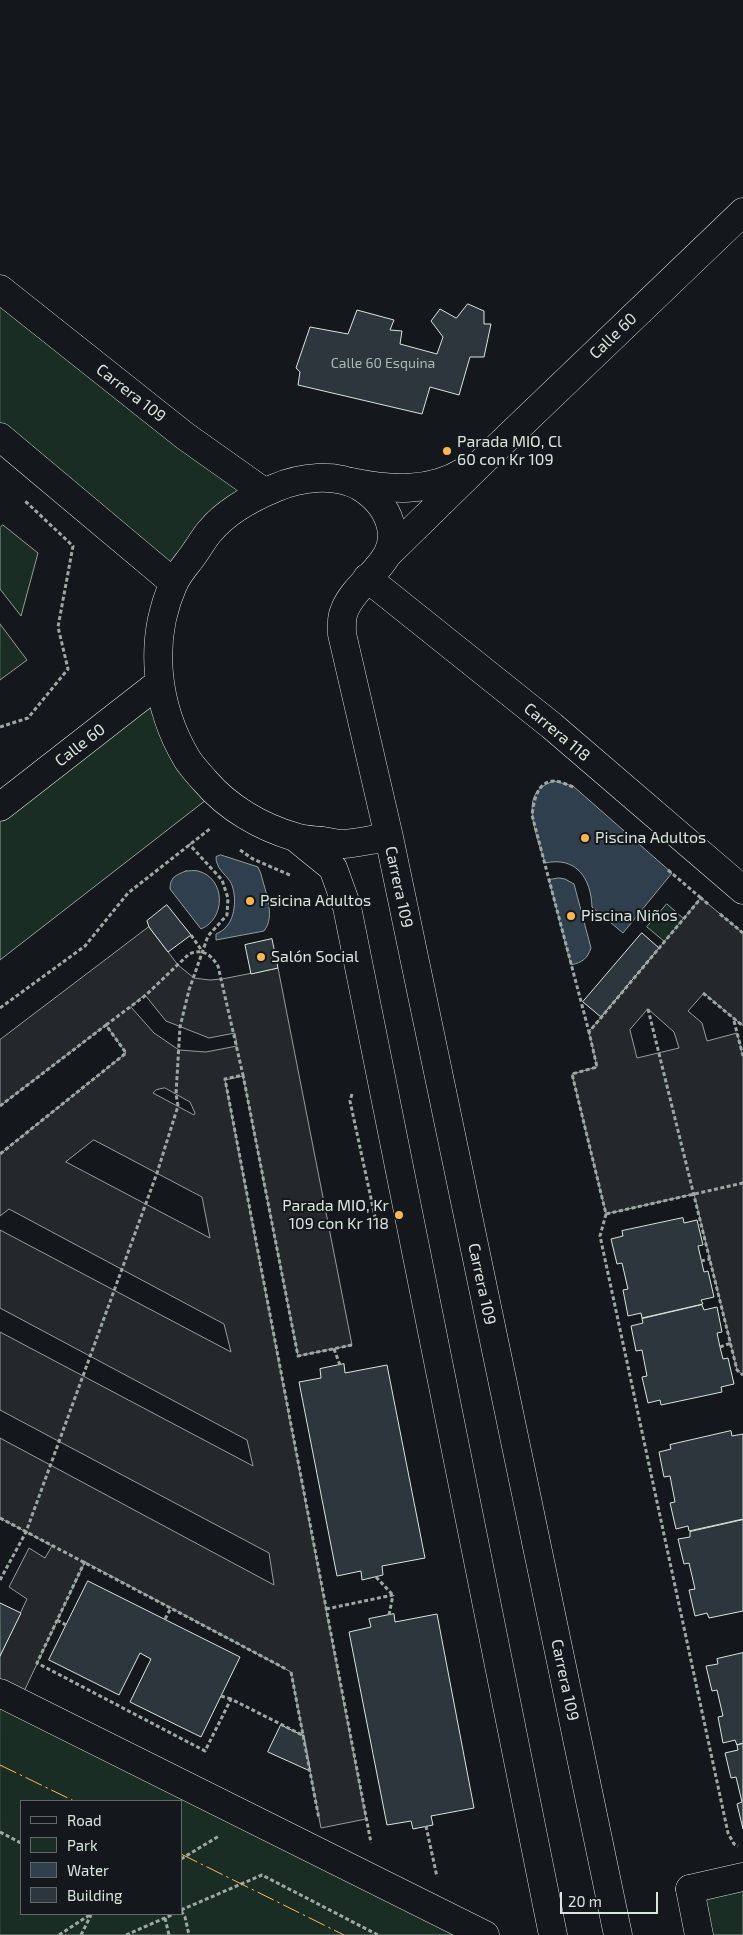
<!DOCTYPE html>
<meta charset="utf-8">
<style>
body{margin:0}
#map{position:relative;width:743px;height:1935px;overflow:hidden;background:#14181c;font-family:"Exo 2",sans-serif}
canvas{display:block}
.legend{position:absolute;left:20px;top:1800px;width:162px;height:115px;box-sizing:border-box;background:#14181c;border:1px solid #626a69;margin:0;padding:6px 9px;list-style:none;font-size:15px;color:#d8e6dc}
.legend li{display:flex;align-items:center;gap:10px;height:25px}
.legend b{width:25px;border:1px solid #626a69}
.scale{position:absolute;left:560px;top:1892px;width:98px;height:22px;box-sizing:border-box;border:2px solid #d8e6dc;border-top:0;padding-left:6px;font-size:15px;line-height:18px;white-space:nowrap;color:#d8e6dc;-webkit-text-stroke:4px #14181c;paint-order:stroke}
</style>
<div id="map">
<canvas width="743" height="1935"></canvas>
<ul class="legend">
<li><b style="height:6px;background:#14181c"></b>Road</li>
<li><b style="height:14px;background:#1a2d24"></b>Park</li>
<li><b style="height:14px;background:#2f3f4d"></b>Water</li>
<li><b style="height:14px;background:#2c363c"></b>Building</li>
</ul>
<div class="scale">20 m</div>
</div>
<script>
const g = document.querySelector('canvas').getContext('2d');
g.lineJoin = 'round';
function paint(path, color) {
  g.fillStyle = color;
  g.fill(path, 'evenodd');
}
function strokePath(path, color, width, dash) {
  g.strokeStyle = color;
  g.lineWidth = width;
  g.lineCap = dash ? 'butt' : 'round';
  g.setLineDash(dash || []);
  g.stroke(path);
}
function drawText(font, color, halo, rows, align = 'center') {
  g.font = font + ' "Exo 2",sans-serif';
  g.lineWidth = 4;
  g.setLineDash([]);
  g.textBaseline = 'middle';
  g.strokeStyle = halo;
  g.fillStyle = color;
  for (const [text, x, y, turn = 0] of rows) {
    g.save();
    g.translate(x, y);
    g.rotate((+turn || 0) * Math.PI / 180);
    g.textAlign = isNaN(turn) ? turn : align;
    if (halo) g.strokeText(text, 0, 0);
    g.fillText(text, 0, 0);
    g.restore();
  }
}
const green = new Path2D(`
 M0,289L264,492L174,583L0,437Z
 M3,525L38,553L21,616L0,589V528Z
 M0,624L27,660L0,680Z
 M159,683L215,793L0,960V807Z
 M667,904L684,919L665,942L647,927Z
 M0,1693L485,1935H0ZM21,1801H181V1914H21Z
 M743,1877V1935H699L690,1889Z`);
paint(green, '#1a2d24');
strokePath(green, '#939e99', 1);
const parking = new Path2D(`
 M701,898L743,933V1026L704,993L688,1011L702,1023L707,1041L737,1033L743,1056V1375L737,1370L694,1194L606,1214L572,1074L597,1067L589,1032ZM648,1009L674,1032L679,1048L637,1058L630,1030Z
 M149,927L178,965L194,978L210,980L222,979L278,968L352,1345L298,1356L243,1076L225,1080L366,1819L321,1828L291,1672L85,1562L19,1702L0,1693V1656L27,1599L9,1587L29,1548L45,1558L52,1546L0,1518V1438L274,1585L269,1553L0,1410V1332L253,1466L247,1440L0,1308V1230L231,1352L224,1324L9,1209L0,1216V1154L126,1053L106,1025L0,1106V1040ZM145,995L166,1021L209,1038L235,1033L237,1046L206,1052L179,1050L154,1033L131,1007ZM165,1088L190,1102L195,1113L194,1115L153,1093L156,1090ZM94,1140L202,1197L210,1238L66,1162Z`);
paint(parking, '#24282b');
strokePath(parking, '#939e99', 1);
const water = new Path2D(`
 M554,781L573,786L672,873L623,933L592,907C591,879 577,856 545,863C540,846 526,811 535,795C539,787 546,784 554,781Z
 M221,855L258,867L261,874C265,891 276,916 264,931L216,940V934C220,932 224,930 226,927C236,917 237,893 230,881C224,873 216,868 216,857Z
 M186,871C190,871 194,870 198,871C226,878 226,919 201,929L170,889C170,877 176,875 186,871Z
 M559,878L565,879L574,884L591,948C587,959 583,962 571,965L549,880Z`);
paint(water, '#2f3f4d');
strokePath(water, '#939e99', 1);
const building = new Path2D(`
 M468,304L484,311V324H491L484,357H470L459,395L430,387L422,414L298,385L300,372L296,368L310,327L348,334L357,310L394,320L390,330L402,331L400,344L437,354L443,337L431,321L440,309L456,318Z
 M167,905L191,935L168,952L149,927L147,921Z
 M642,933L659,948L601,1017L583,1002Z
 M272,939L278,968L251,974L245,945Z
 M683,1218L684,1223L697,1220L703,1245L698,1246L704,1272L708,1271L714,1297L701,1300L703,1304L642,1318L641,1313L628,1316L623,1290L628,1289L622,1263L617,1264L611,1239L623,1236L622,1231Z
 M702,1305L704,1310L717,1307L722,1332L717,1333L720,1347L723,1359L728,1358L734,1384L721,1387L722,1392L661,1405L660,1400L648,1403L642,1377L647,1376L642,1350L636,1351L631,1326L643,1323L642,1319Z
 M344,1364L345,1373L387,1365L425,1558L382,1566L383,1575L362,1580L361,1571L337,1576L299,1382L321,1378L320,1369Z
 M731,1431L732,1436L743,1434V1519L689,1531L688,1526L676,1529L670,1503L675,1502L670,1476L664,1477L659,1452L671,1449L670,1445Z
 M743,1520V1611L709,1618L707,1613L695,1616L689,1590L695,1589L689,1563L684,1564L678,1539L690,1537V1532Z
 M88,1581L240,1657L201,1737L130,1702L151,1659L140,1653L119,1695L49,1660Z
 M0,1603L21,1613L0,1656Z
 M394,1614L395,1622L437,1614L474,1808L431,1816L433,1825L413,1829L411,1821L387,1825L349,1632L371,1627L369,1619Z
 M743,1653V1743L737,1745L735,1740L723,1743L718,1717L723,1716L717,1690L712,1691L706,1666L718,1664L717,1659Z
 M281,1725L304,1736L310,1771L268,1752Z
 M743,1744V1829L737,1804L742,1802L736,1777L731,1778L725,1753L738,1750L737,1745Z`);
paint(building, '#2c363c');
strokePath(building, '#d8e6dc', 1);
const street = new Path2D(`
 M0,289L185,436L264,492
 M351,482C389,490 430,493 465,471
 M388,554L484,460L743,212
 M367,578L552,726L743,890
 M0,1693L485,1935
 M690,1889L743,1877`);
const secondary = new Path2D(`
 M0,437L174,583
 M0,807L159,683
 M389,837C374,839 359,843 344,844C337,844 330,842 323,841C314,840 304,840 295,837C261,827 228,808 205,781C199,774 192,767 187,759C156,707 148,642 173,585C177,575 185,566 191,558C198,549 203,539 210,531C226,512 253,497 275,488C300,477 334,473 359,486C374,495 385,506 390,523C402,562 358,578 345,609C341,617 342,625 342,634L389,837L618,1935
 M296,838L333,868L347,907L553,1935
 M690,1889L699,1935`);
strokePath(street, '#d8e6dc', 29);
strokePath(secondary, '#d8e6dc', 29);
strokePath(new Path2D(`
 M0,727L28,718L68,669L58,627L73,546L24,500
 M573,787C568,785 560,781 554,781C536,782 534,802 532,815L589,1032
 M240,850L253,859L292,876
 M668,870L701,898
 M708,904L701,898L589,1032L597,1067L572,1074L606,1214L743,1183
 M720,914L743,933
 M191,935L202,951
 M703,993L743,1026
 M0,1008L85,946L128,893L211,828
 M648,1009L737,1370L743,1375
 M734,1021L743,1056
 M106,1025L146,995L189,954C203,948 211,955 218,966L243,1075
 M352,1094L350,1101L375,1217
 M0,1106L106,1025L126,1053L0,1154
 M606,1214L600,1236L728,1833L734,1844L738,1846
 M701,1261L710,1259
 M352,1345L298,1356L243,1075L225,1079L371,1843
 M720,1347L731,1343
 M334,1349L340,1365
 M0,1518L286,1669
 M85,1561L37,1663L205,1751L231,1699L304,1736
 M376,1577L392,1594
 M0,1580L26,1532L157,1173L178,1106L176,1094L180,1027L189,990L208,936L227,915L228,898L222,880L189,844
 M326,1609L393,1595
 M389,1615L393,1595
 M165,1619L171,1608
 M57,1620L66,1625
 M291,1672L319,1819
 M221,1696L231,1699
 M426,1826L437,1877
 M0,1832L21,1843
 M181,1859L219,1836
 M181,1910L262,1875L378,1935
 M181,1911L185,1917L189,1935
 M165,1918L169,1935
 M59,1935L91,1914
 M81,1935L91,1915
 M126,1935L174,1914`), '#9da8a2', 3, [4, 2.5]);
strokePath(street, '#14181c', 28);
strokePath(secondary, '#14181c', 28);
strokePath(new Path2D(`
 M0,1765L74,1801
 M181,1854L344,1935`), '#ffb74d', 1, [18, 4, 2.5, 4]);
for (const [x, y, r, color] of [
 [447,451,5,"#ffb74d"],
 [585,838,5,"#ffb74d"],
 [250,901,5,"#ffb74d"],
 [571,916,5,"#ffb74d"],
 [261,957,5,"#ffb74d"],
 [399,1215,5,"#ffb74d"]
]) {
  const dot = new Path2D();
  dot.arc(x, y, r, 0, 2 * Math.PI);
  g.fillStyle = color;
  g.fill(dot);
  strokePath(dot, '#14181c', 2);
}
drawText('14px', '#adbab4', null, [
 ["Calle 60 Esquina",383,363]
]);
drawText('16px', '#d8e6dc', '#14181c', [
 ["Calle 60",613,336,-44],
 ["Carrera 109",131,393,38],
 ["Carrera 118",557,732,40],
 ["Calle 60",80,745,-38],
 ["Carrera 109",399,887,78],
 ["Carrera 109",482,1284,78],
 ["Carrera 109",565,1680,78]
]);
drawText('16px', '#d8e6dc', '#14181c', [
 ["Parada MIO, Cl",457,442],
 ["60 con Kr 109",457,460],
 ["Piscina Adultos",595,838],
 ["Psicina Adultos",260,901],
 ["Piscina Niños",581,916],
 ["Salón Social",271,957],
 ["Parada MIO, Kr",389,1206,"right"],
 ["109 con Kr 118",389,1224,"right"]
], 'left');
</script>
